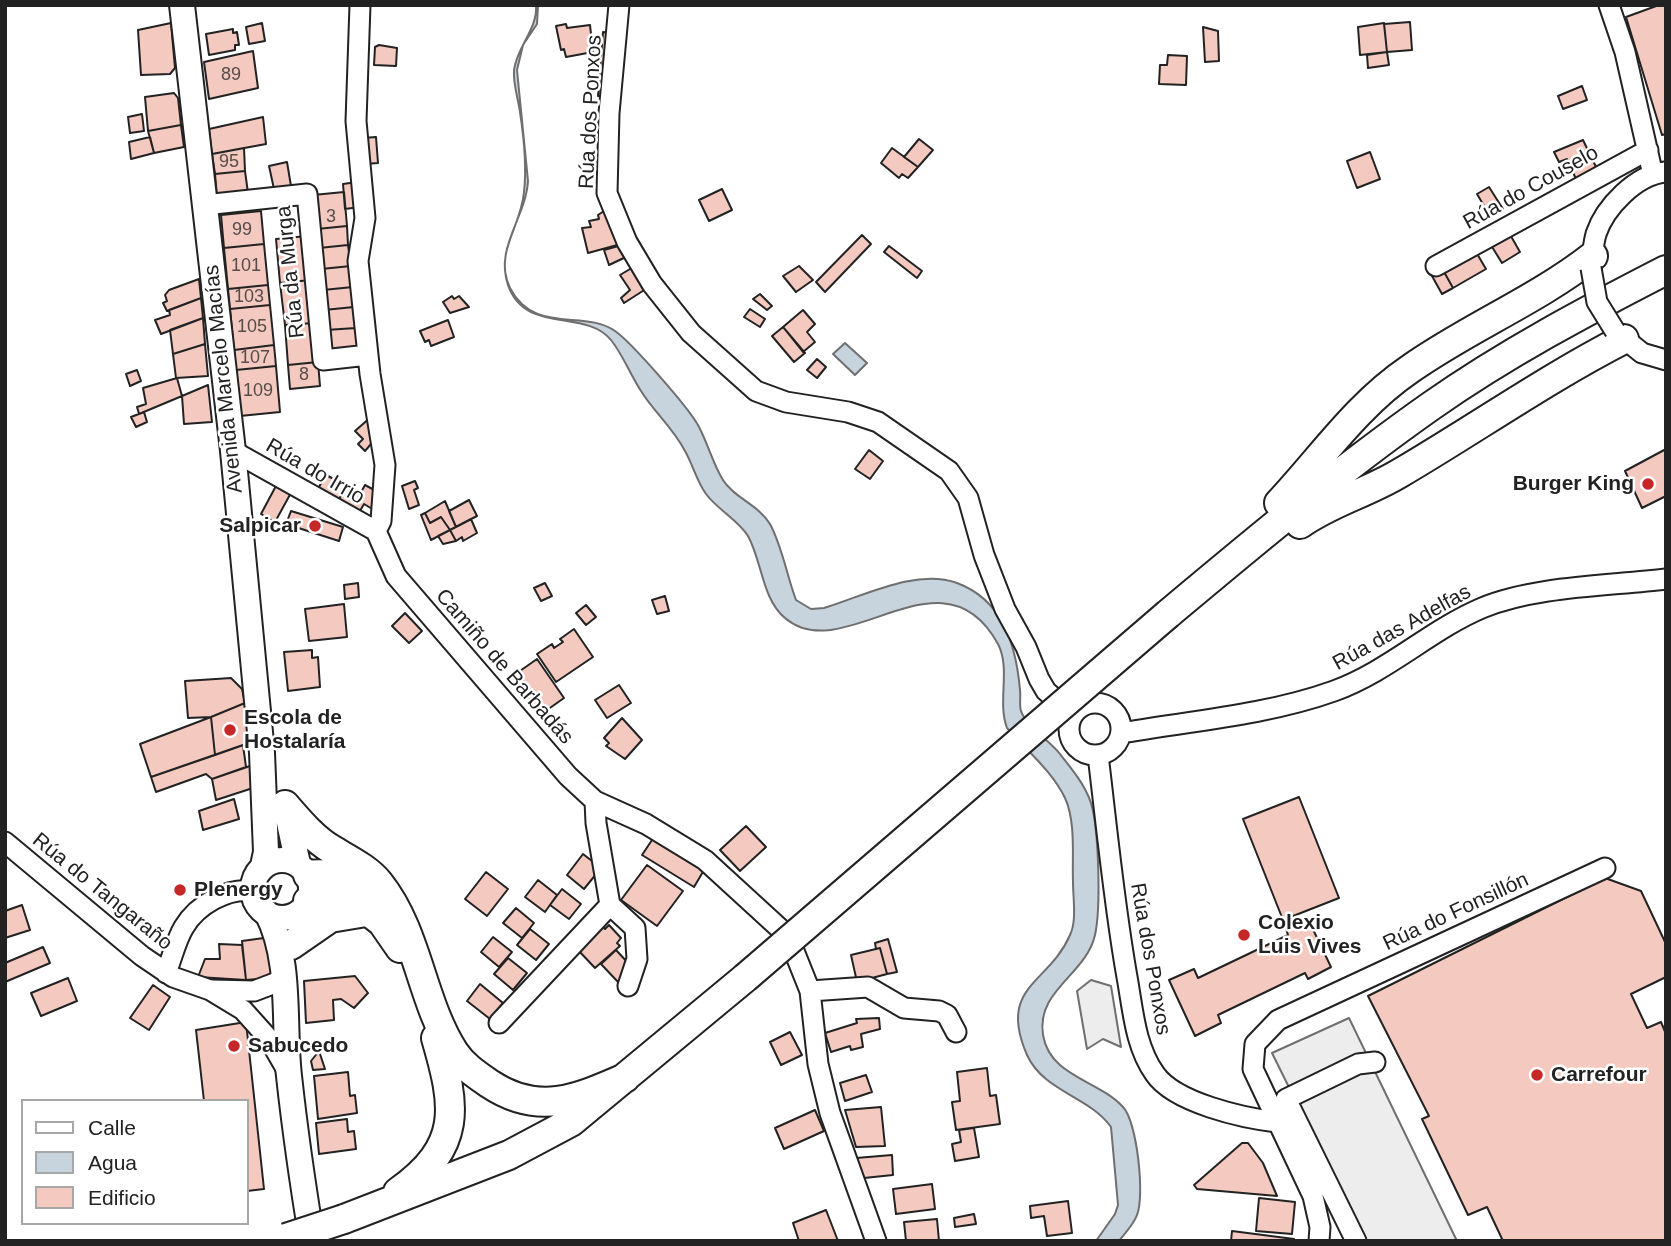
<!DOCTYPE html>
<meta charset="utf-8">
<style>
body{margin:0}
#map{position:relative;width:1671px;height:1246px;overflow:hidden;background:#fff;font-family:Helvetica,sans-serif}
canvas{display:block}
.frame{position:absolute;inset:0;border:7px solid #222;pointer-events:none}
.legend{position:absolute;left:21px;top:1099px;width:228px;height:126px;box-sizing:border-box;background:#fff;border:2px solid #a7a7a7;margin:0;padding:9px 12px;list-style:none;font-size:21px;color:#222}
.legend li{display:flex;align-items:center;gap:14px;height:35px}
.legend b{width:35px;border:2px solid #a7a7a7}
</style>
<div id="map">
<canvas width="1671" height="1246"></canvas>
<div class="frame"></div>
<ul class="legend">
<li><b style="height:9px;background:#fff"></b>Calle</li>
<li><b style="height:19px;background:#c7d3dd"></b>Agua</li>
<li><b style="height:19px;background:#f3c9c0"></b>Edificio</li>
</ul>
</div>
<script>
const g = document.querySelector('canvas').getContext('2d');
g.lineJoin = 'round';
function paint(path, color) {
  g.fillStyle = color;
  g.fill(path, 'evenodd');
}
function strokePath(path, color, width, dash) {
  g.strokeStyle = color;
  g.lineWidth = width;
  g.lineCap = dash ? 'butt' : 'round';
  g.setLineDash(dash || []);
  g.stroke(path);
}
function drawText(font, color, halo, rows, align = 'center') {
  g.font = font + ' Helvetica,sans-serif';
  g.lineWidth = 5;
  g.setLineDash([]);
  g.textBaseline = 'middle';
  g.strokeStyle = halo;
  g.fillStyle = color;
  for (const [text, x, y, turn = 0] of rows) {
    g.save();
    g.translate(x, y);
    g.rotate((+turn || 0) * Math.PI / 180);
    g.textAlign = isNaN(turn) ? turn : align;
    if (halo) g.strokeText(text, 0, 0);
    g.fillText(text, 0, 0);
    g.restore();
  }
}
const parking = new Path2D(`
 M1091,980L1111,986L1121,1047L1103,1039L1087,1049L1077,991Z
 M1349,1018L1457,1241H1365L1272,1053Z`);
paint(parking, '#ededed');
strokePath(parking, '#6f6f6f', 2);
const water = new Path2D(`
 M536,5H538L537,24L523,45L517,70L528,181C526,218 492,251 510,288C534,335 584,309 615,331C631,342 690,409 699,427C708,444 713,464 723,480C734,498 759,505 770,524C782,546 787,576 796,600L811,609L824,608C864,596 916,568 957,583C1003,600 1016,645 1020,690C1021,697 1019,705 1021,711C1026,726 1050,741 1060,754C1072,769 1085,785 1091,803C1099,830 1101,908 1095,935C1086,975 1036,990 1043,1035C1050,1077 1099,1080 1123,1107C1137,1121 1145,1196 1137,1215C1134,1224 1125,1233 1119,1241H1096L1115,1214L1118,1205L1111,1127C1089,1096 1044,1092 1027,1055C997,986 1049,984 1070,935C1077,920 1073,899 1073,882C1072,856 1076,822 1065,798C1052,771 1026,750 1007,728C997,702 1011,669 998,644C942,542 844,669 785,618C762,599 762,561 748,536C738,520 718,510 706,494C697,482 693,465 685,451C673,428 654,412 641,391C630,374 623,355 611,340C585,308 525,335 508,285C496,249 521,227 524,192C527,166 524,138 520,112C518,98 513,84 514,70C517,46 538,29 536,5Z
 M845,343L867,363L855,375L833,354Z`);
paint(water, '#c7d3dd');
strokePath(water, '#6f6f6f', 2);
const building = new Path2D(`
 M1659,5H1666V134L1662,135L1626,17Z
 M1410,22L1412,50L1387,52L1384,24Z
 M171,23L175,68L170,74L141,75L138,30Z
 M262,23L265,41L249,44L246,27Z
 M1384,23L1387,52L1360,55L1358,27Z
 M566,24L567,28L590,25L593,52L566,57L564,49L561,50L556,26Z
 M1203,27L1218,31L1219,61L1205,62Z
 M233,29V33L237,32L239,45H235V50L209,55L206,34Z
 M603,32L611,33L607,96H598Z
 M379,45L397,48L396,66L374,65L375,47Z
 M253,51L258,88L209,99L204,62Z
 M1387,52L1389,65L1368,68L1367,55Z
 M1168,55L1187,56L1186,85L1159,84L1160,65H1167Z
 M1582,86L1587,100L1563,109L1558,96Z
 M174,93L178,98L181,125L148,131L145,97Z
 M142,114L144,131L130,133L128,117Z
 M263,117L266,144L212,154L209,129Z
 M181,125L184,147L154,153L148,131Z
 M150,137L154,153L131,159L129,142Z
 M376,137L378,163L365,164L363,138Z
 M919,139L933,150L918,167L904,157Z
 M1583,140L1597,169L1576,179L1567,159L1559,162L1554,152Z
 M244,148L245,171L215,174L212,154Z
 M892,148L918,167L908,178L902,174L899,178L881,163Z
 M1370,152L1380,179L1357,188L1347,161Z
 M287,162L291,186L274,189L269,166Z
 M245,171L248,193L217,197L215,174Z
 M357,182L360,207L345,209L343,184Z
 M1489,187L1503,209L1490,216L1477,194Z
 M722,189L732,210L709,221L699,200Z
 M344,192L347,226L317,229L313,195Z
 M607,209L621,244L588,253L582,228L591,227L589,221L599,219L598,215Z
 M261,211L264,244L224,248L221,215Z
 M347,226L348,245L319,248L317,229Z
 M1508,231L1520,252L1502,263L1489,242Z
 M862,235L871,244L825,292L816,282Z
 M307,236L311,280L280,283L276,239Z
 M264,244L268,285L228,289L224,248Z
 M348,245L351,266L321,269L319,248Z
 M622,245L628,256L609,265L604,250Z
 M889,246L922,271L917,278L884,252Z
 M1476,252L1486,269L1453,288L1443,270Z
 M351,266L353,287L323,290L321,269Z
 M635,266L649,287L624,303L621,298L630,290L620,275Z
 M799,266L813,280L796,292L783,276Z
 M1443,270L1453,288L1442,294L1432,276Z
 M199,279L201,298L167,311L163,303L167,301L165,295L169,290Z
 M311,280L314,323L285,325L280,283Z
 M268,285L270,305L230,309L228,289Z
 M353,287L354,307L324,310L323,290Z
 M760,294L772,306L767,310L753,299Z
 M452,296L454,299L459,296L469,307L450,313L443,302Z
 M201,298L203,318L161,334L155,320L170,315L169,310Z
 M270,305L274,345L234,350L230,309Z
 M354,307L356,328L326,330L324,310Z
 M750,309L765,319L760,327L744,317Z
 M803,310L815,324L807,332L815,342L803,352L783,327Z
 M203,318L205,344L173,354L170,330Z
 M448,320L454,337L431,346L429,340L425,342L420,331Z
 M314,323L318,362L288,365L285,325Z
 M783,327L805,353L794,362L772,336Z
 M356,328L358,348L328,351L326,330Z
 M205,344L208,376L176,378L173,354Z
 M274,345L276,366L236,370L234,350Z
 M817,359L826,367L817,378L807,370Z
 M318,362L320,386L290,389L288,365Z
 M276,366L280,412L240,416L236,370Z
 M137,370L141,381L130,386L126,374Z
 M177,378L182,396L139,414L137,407L146,404L143,388Z
 M208,385L212,422L184,424L182,396Z
 M144,412L147,422L136,427L131,417Z
 M372,416L377,437L365,451L358,444L363,439L355,431Z
 M1666,449V496L1642,508L1625,471Z
 M869,450L883,461L870,479L855,469Z
 M326,475L347,486L336,504L316,492Z
 M415,481L418,488L414,490L419,505L409,509L402,486Z
 M277,484L292,491L275,522L261,514Z
 M365,485L378,492L374,510L364,504L357,516L336,504L347,486L360,494Z
 M469,500L477,516L456,527L449,511Z
 M445,501L456,527L450,530L441,517L430,523L425,513Z
 M291,511L343,527L339,541L286,524Z
 M425,513L430,523L441,517L450,530L431,540L421,515Z
 M471,519L477,533L463,541L462,537L456,541L450,530Z
 M450,530L456,541L443,544L438,536Z
 M358,583L359,597L345,599L344,585Z
 M545,583L552,596L541,601L534,588Z
 M665,596L669,611L657,614L652,600Z
 M344,604L347,637L309,641L305,609Z
 M586,605L596,617L586,625L576,613Z
 M405,613L422,631L409,643L392,626Z
 M574,629L593,657L556,682L537,654L552,644L554,648L563,642L560,639Z
 M312,650V658L318,657L320,687L288,691L284,652Z
 M537,659L564,698L540,715L523,691L528,688L517,673Z
 M231,678L242,689L245,703L211,717L188,718L185,681Z
 M619,685L631,703L607,718L595,700Z
 M245,703L249,743L215,755L211,717Z
 M211,717L215,755L151,777L140,744Z
 M622,718L642,740L625,759L606,746L609,743L604,738Z
 M243,745L246,767L212,779L206,774L156,792L151,777Z
 M250,766L253,788L216,800L212,779Z
 M1299,797L1339,898L1283,920L1243,819Z
 M234,799L239,819L203,830L199,811Z
 M746,826L766,847L740,871L720,850Z
 M656,834L707,865L694,887L642,855Z
 M583,854L601,868L584,889L567,875Z
 M647,865L683,891L657,926L621,900Z
 M486,872L508,889L487,916L465,899Z
 M1605,878L1641,891L1666,944V977L1631,994L1647,1028L1661,1022L1666,1034V1241H1503L1487,1207L1468,1215L1422,1119L1429,1116L1368,996Z
 M538,880L557,895L545,912L525,897Z
 M562,889L581,904L569,919L550,905Z
 M22,905L30,930L5,938V911Z
 M516,908L534,923L522,938L503,923Z
 M1308,919L1331,967L1308,979L1305,973L1218,1015L1221,1023L1195,1036L1169,980L1194,969L1198,978L1288,935L1286,929Z
 M609,925L621,938L617,943L620,946L595,968L578,950L603,927L605,929Z
 M530,929L549,944L536,960L517,945Z
 M271,937L273,969L270,978L246,980L242,941Z
 M493,937L512,952L499,967L481,952Z
 M888,939L897,972L887,974L880,948L876,949L875,943Z
 M219,944L242,945L246,980L198,977L205,959H220Z
 M43,947L50,963L5,982V963Z
 M880,948L887,974L857,982L851,955Z
 M616,950L630,965L618,982L601,964Z
 M508,958L527,973L513,990L494,974Z
 M355,976L368,993L354,1008L341,999L333,1000L334,1020L306,1023L304,981Z
 M68,978L77,1001L41,1016L31,993Z
 M480,984L503,1003L490,1019L467,1001Z
 M153,985L170,997L149,1030L130,1018Z
 M879,1018L880,1029L861,1034L863,1047L851,1050L850,1046L831,1052L825,1033L857,1023L856,1019Z
 M246,1022L264,1189L247,1191V1101H204L196,1030Z
 M790,1032L802,1055L781,1065L770,1042Z
 M319,1051L325,1069L313,1070L311,1061Z
 M987,1068L990,1096L996,1095L1000,1124L956,1130L952,1102L960,1101L957,1072Z
 M348,1072L350,1096L355,1095L357,1113L318,1119L314,1076Z
 M866,1075L872,1092L845,1101L840,1083Z
 M881,1107L885,1146L856,1147L845,1110Z
 M815,1110L824,1131L784,1149L775,1128Z
 M347,1119L348,1132L354,1131L356,1149L319,1154L316,1123Z
 M974,1128L979,1157L955,1161L952,1144L961,1142L959,1130Z
 M1242,1143H1248L1263,1163L1277,1196L1197,1189L1194,1185Z
 M892,1155L893,1175L864,1178L856,1158Z
 M932,1184L935,1209L896,1214L893,1189Z
 M1259,1198L1295,1202L1292,1234L1256,1231Z
 M1068,1201L1072,1233L1047,1236L1044,1216L1031,1218L1030,1206Z
 M826,1210L838,1241H799L793,1223Z
 M974,1214L976,1224L955,1227L954,1218Z
 M937,1219L939,1241H906L904,1222Z
 M1232,1231L1294,1239V1241H1231Z`);
paint(building, '#f3c9c0');
strokePath(building, '#222', 2);
const minor = new Path2D(`
 M360,5L356,121L365,218L358,261L370,374L385,465L381,521L376,531L396,576L568,776L595,801L646,824L705,860L788,936L810,991L818,1064L830,1113L876,1241
 M619,5L609,113L607,193L627,242L652,284L691,333L756,391L786,402L848,412L878,422L949,471L968,498L984,555L1005,609L1026,647L1039,679L1046,691L1073,715
 M1609,5L1625,52L1653,175
 M204,205L307,194L323,360L368,355
 M1436,266L1648,150
 M1591,268C1592,257 1593,245 1596,234C1605,207 1636,175 1665,172
 M1616,332L1642,353L1666,360
 M233,451L376,531
 M1069 729a26 26 0 1 1 52 0a26 26 0 1 1-52 0Z
 M1121,733C1191,721 1267,715 1334,691C1389,671 1430,630 1482,608C1535,586 1609,586 1666,579
 M1098,755C1107,829 1114,904 1127,977C1133,1010 1135,1046 1155,1074C1175,1103 1243,1118 1277,1122
 M5,842L142,956L173,977L210,990L243,1010L269,1039L288,1072
 M610,905L635,928L637,959L628,986
 M166,973C172,958 176,940 184,927C197,905 228,887 253,891
 M212,990L254,991L283,980
 M810,991L868,987L904,1008L939,1011L947,1015L956,1032
 M499,1023L610,905L596,823L595,801
 M1319,1241L1320,1227L1313,1196L1253,1069L1255,1044L1278,1020L1605,868
 M1356,1241L1286,1099L1358,1064L1375,1062`);
const major = new Path2D(`
 M182,5L233,451L262,753L266,852L263,866
 M285,804L298,864
 M253 889a29 29 0 1 1 58 0a29 29 0 1 1-58 0Z
 M267,913C292,961 283,1024 289,1076C295,1131 303,1186 312,1241`);
const highway = new Path2D(`
 M1279,503C1322,457 1357,405 1410,369C1468,328 1537,300 1593,256
 M1300,524C1331,502 1367,493 1400,473C1475,429 1546,379 1624,339
 M1168,614C1254,542 1340,470 1431,406C1505,354 1586,311 1666,270
 M285,805C299,821 313,838 331,849C347,859 367,868 379,883C418,932 421,1001 454,1052C463,1066 477,1075 490,1084C538,1116 577,1099 625,1078
 M308,875C331,871 360,882 377,898
 M308,901H355L382,922L400,948
 M291,945L330,918L360,913
 M398,1192C463,1146 456,1107 436,1038
 M344,1219L509,1155L571,1122L745,978`);
strokePath(minor, '#222', 23);
strokePath(major, '#222', 28);
strokePath(highway, '#222', 32);
strokePath(minor, '#fff', 19);
strokePath(major, '#fff', 24);
strokePath(highway, '#fff', 28);
const minorBridge = new Path2D(`
 M1591,268L1597,302L1615,331`);
const highwayBridge = new Path2D(`
 M745,978L1168,614
 M286,1238L344,1219`);
strokePath(minorBridge, '#222', 23, []);
strokePath(highwayBridge, '#222', 32, []);
strokePath(minorBridge, '#fff', 19);
strokePath(highwayBridge, '#fff', 28);
for (const [x, y, r, color] of [
 [1648,484,7,"#c62828"],
 [315,526,7,"#c62828"],
 [230,730,7,"#c62828"],
 [180,890,7,"#c62828"],
 [1244,935,7,"#c62828"],
 [234,1046,7,"#c62828"],
 [1537,1075,7,"#c62828"]
]) {
  const dot = new Path2D();
  dot.arc(x, y, r, 0, 2 * Math.PI);
  g.fillStyle = color;
  g.fill(dot);
  strokePath(dot, '#fff', 2.5);
}
drawText('18px', '#564c4a', null, [
 ["89",231,75],
 ["95",229,162],
 ["3",331,217],
 ["99",242,230],
 ["101",246,266],
 ["103",249,297],
 ["105",252,327],
 ["107",255,358],
 ["8",304,375],
 ["109",258,391]
]);
drawText('21px', '#222', '#fff', [
 ["Rúa dos Ponxos",591,112,-87],
 ["Rúa do Couselo",1531,188,-29],
 ["Rúa da Murga",291,272,-96],
 ["Avenida Marcelo Macías",224,379,-96],
 ["Rúa do Irrio",315,472,30],
 ["Rúa das Adelfas",1402,628,-29],
 ["Camiño de Barbadás",504,667,49],
 ["Rúa do Tangaraño",102,892,39],
 ["Rúa do Fonsillón",1456,912,-25],
 ["Rúa dos Ponxos",1150,959,80]
]);
drawText('bold 21px', '#222', '#fff', [
 ["Burger King",1634,484,"right"],
 ["Salpicar",301,526,"right"],
 ["Escola de",244,718],
 ["Hostalaría",244,742],
 ["Plenergy",194,890],
 ["Colexio",1258,923],
 ["Luis Vives",1258,947],
 ["Sabucedo",248,1046],
 ["Carrefour",1551,1075]
], 'left');
</script>
